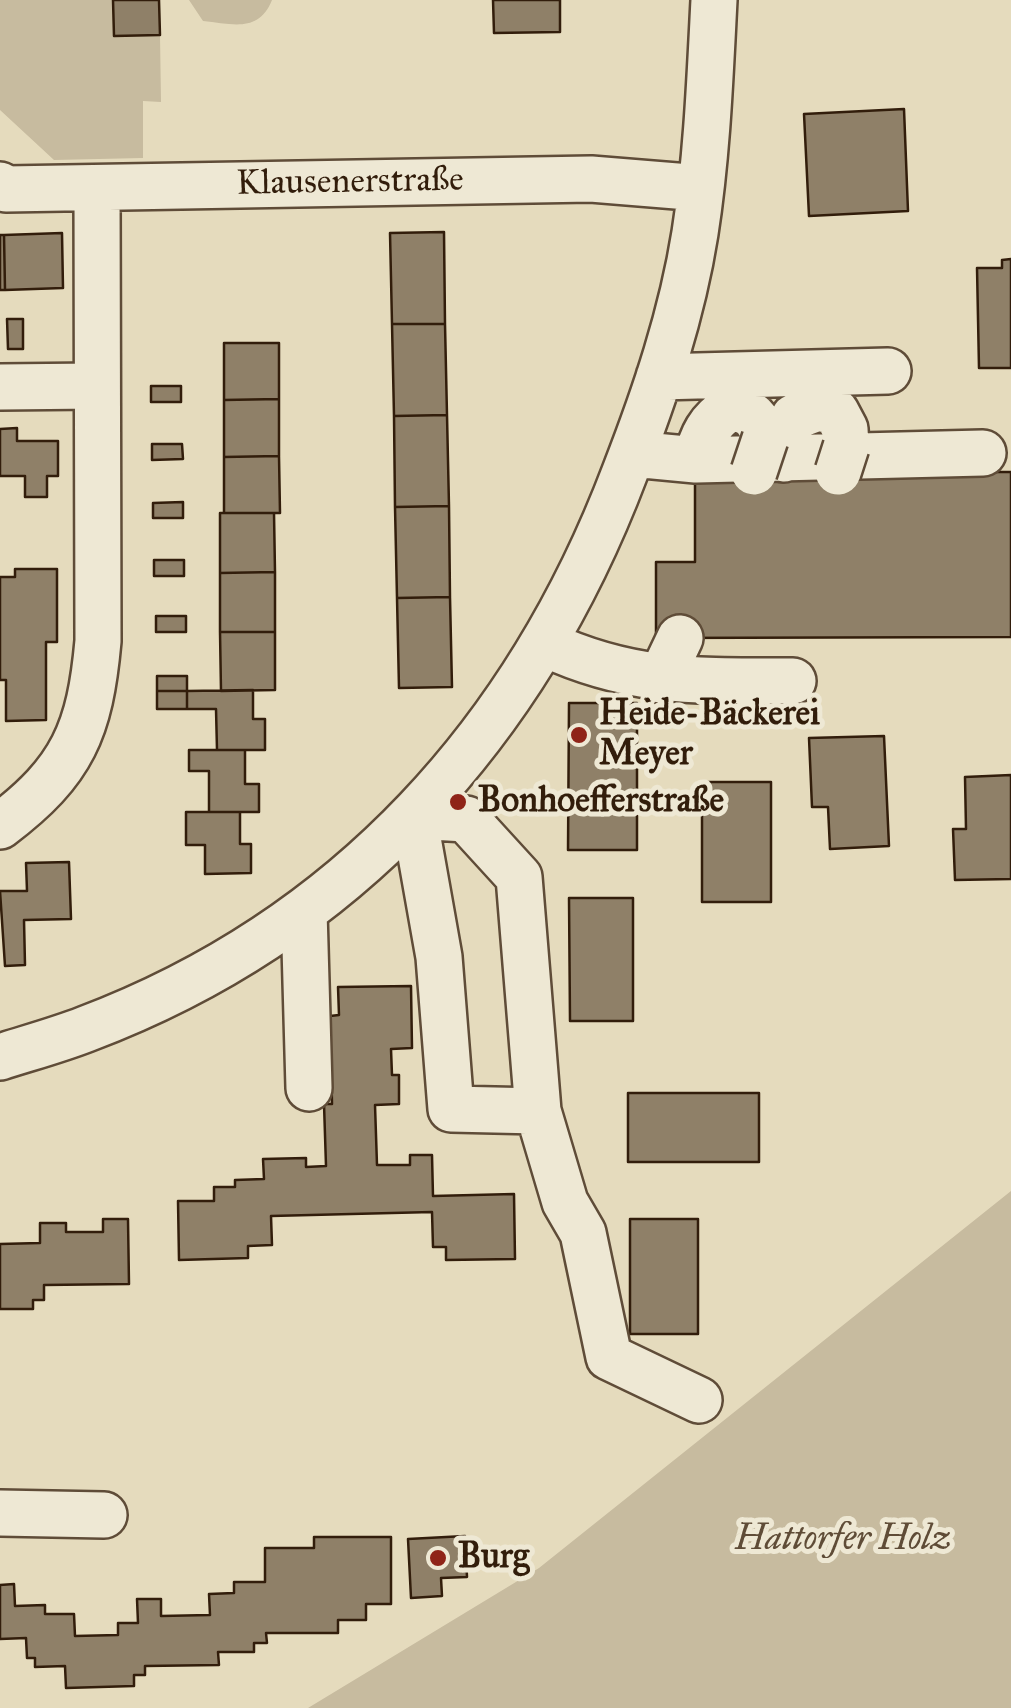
<!DOCTYPE html>
<meta charset="utf-8">
<style>
body{margin:0}
canvas{display:block;background:#e5dbbd}
</style>
<canvas width="1011" height="1708"></canvas>
<script>
const g = document.querySelector('canvas').getContext('2d');
g.lineJoin = 'round';
function paint(path, color) {
  g.fillStyle = color;
  g.fill(path, 'evenodd');
}
function strokePath(path, color, width, dash) {
  g.strokeStyle = color;
  g.lineWidth = width;
  g.lineCap = dash ? 'butt' : 'round';
  g.setLineDash(dash || []);
  g.stroke(path);
}
function drawText(font, color, halo, rows, align = 'center') {
  g.font = font + ' "IM FELL Great Primer",serif';
  g.lineWidth = 10;
  g.setLineDash([]);
  g.textBaseline = 'middle';
  g.strokeStyle = halo;
  g.fillStyle = color;
  for (const [text, x, y, turn = 0] of rows) {
    g.save();
    g.translate(x, y);
    g.rotate((+turn || 0) * Math.PI / 180);
    g.textAlign = isNaN(turn) ? turn : align;
    if (halo) g.strokeText(text, 0, 0);
    g.fillText(text, 0, 0);
    g.restore();
  }
}
paint(new Path2D(`
 M0,0H113L114,36L160,35L161,102L143,101V158L54,160L0,110Z
 M189,0H272C259,33 233,24 203,21Z
 M1011,1191V1708H308L539,1568Z`), '#c7bb9f');
const building = new Path2D(`
 M113,0H159L160,35L114,36Z
 M493,0H560V32L494,33Z
 M904,109L908,211L809,216L804,114Z
 M444,232L445,324H392L390,233Z
 M62,233L63,288L5,290L4,235Z
 M0,235H4L5,290H0Z
 M1011,259V368H979L977,268H1002V260Z
 M7,319H23V349H8Z
 M392,324H445L447,415L394,416Z
 M224,343H279V399L224,400Z
 M151,386H181V402H151Z
 M279,399V456L224,457V400Z
 M447,415L449,506L395,507L394,416Z
 M17,428V441H58V476H47V497H25V476H0V429Z
 M152,444H182L183,459L152,460Z
 M279,456L280,513H224V457Z
 M695,472H1011V637L656,638V562H695Z
 M183,502V518H153V503Z
 M449,506L450,597L397,598L395,507Z
 M220,513H274L275,572L220,573Z
 M154,560H184V576H154Z
 M15,569H57V642H46V720L6,721V680H0V577H15Z
 M275,572V632H220V573Z
 M450,597L452,687L399,688L397,598Z
 M156,616H186V632H156Z
 M220,632H275V690L221,691Z
 M157,676H187V691H157Z
 M253,690V719H265V750H217L216,709H187V691Z
 M157,691H187V709H157Z
 M569,703H637V850H568Z
 M884,736L889,846L830,849L828,807H812L809,738Z
 M189,750H245V784H259V812H209V771H189Z
 M1011,775V879L955,880L953,829H966L965,777Z
 M702,782H771V902H702Z
 M186,812H240V844H251V873L205,874V845H186Z
 M69,862L71,919L24,920L25,965L5,966L0,891H27L26,863Z
 M569,898H633V1021H570Z
 M411,986L412,1048L391,1049L392,1075H399V1104L375,1105L377,1165H410V1155H432L433,1196L514,1194L515,1259L446,1260V1247H433L432,1212L271,1216L272,1245L248,1246V1258L179,1260L178,1201H214V1187H235V1180L264,1179L263,1159L306,1158V1167L326,1166L324,1104H332L330,1016L339,1015L338,987Z
 M628,1093H759V1162H628Z
 M103,1219H128L129,1284L44,1285V1300H33V1309H0V1244L40,1243V1223H66V1232H103Z
 M630,1219H698V1334H630Z
 M465,1536L467,1577L441,1578L442,1596L411,1598L408,1539Z
 M314,1537H391V1604H366V1620H338V1633H266L267,1643H254V1652H218L219,1665L145,1666V1675H134V1686L66,1688L65,1666L35,1667V1658H27L26,1638L0,1639V1585L14,1584L15,1606L45,1605V1614H74L75,1636L118,1635V1623H138L137,1599H161V1616L210,1615L209,1594L234,1593V1582H265V1548H314Z`);
paint(building, '#8f8068');
strokePath(building, '#321d0b', 2.5);
const minor = new Path2D(`
 M0,185L6,189L591,179L701,188
 M659,377L888,371
 M0,387L96,386
 M633,454L696,460L983,453
 M784,459L785,437L794,417L818,408L836,412L845,429L846,447
 M696,460C702,436 709,421 730,408C753,411 758,418 765,439
 M546,644C632,684 700,681 793,681
 M660,680L680,638
 M0,826C73,771 90,730 98,641L97,188
 M304,911L309,1088
 M0,1057C28,1048 58,1040 86,1029C348,930 527,731 625,472C655,395 682,315 695,233C707,156 710,78 714,0
 M538,1111L451,1109L439,957L414,816L466,819L519,877L538,1111L565,1202L583,1233L609,1357L699,1400
 M0,1513L104,1515`);
strokePath(minor, '#5f4c38', 50);
strokePath(minor, '#eee8d4', 45);
const minorBridge = new Path2D(`
 M754,472L765,439
 M838,472L846,447`);
strokePath(minorBridge, '#5f4c38', 50, []);
strokePath(minorBridge, '#eee8d4', 45);
for (const [x, y, r, color] of [
 [579,735,10,"#8f2418"],
 [458,802,10,"#8f2418"],
 [438,1558,10,"#8f2418"]
]) {
  const dot = new Path2D();
  dot.arc(x, y, r, 0, 2 * Math.PI);
  g.fillStyle = color;
  g.fill(dot);
  strokePath(dot, '#eee8d4', 4);
}
drawText('35px', '#321d0b', '#eee8d4', [
 ["Klausenerstraße",350,183,-1]
]);
drawText('bold 35px', '#321d0b', '#eee8d4', [
 ["Heide-Bäckerei",599,715],
 ["Meyer",599,755],
 ["Bonhoefferstraße",478,802],
 ["Burg",458,1558]
], 'left');
drawText('italic 35px', '#5f4c37', '#eee8d4', [
 ["Hattorfer Holz",843,1540]
]);
</script>
